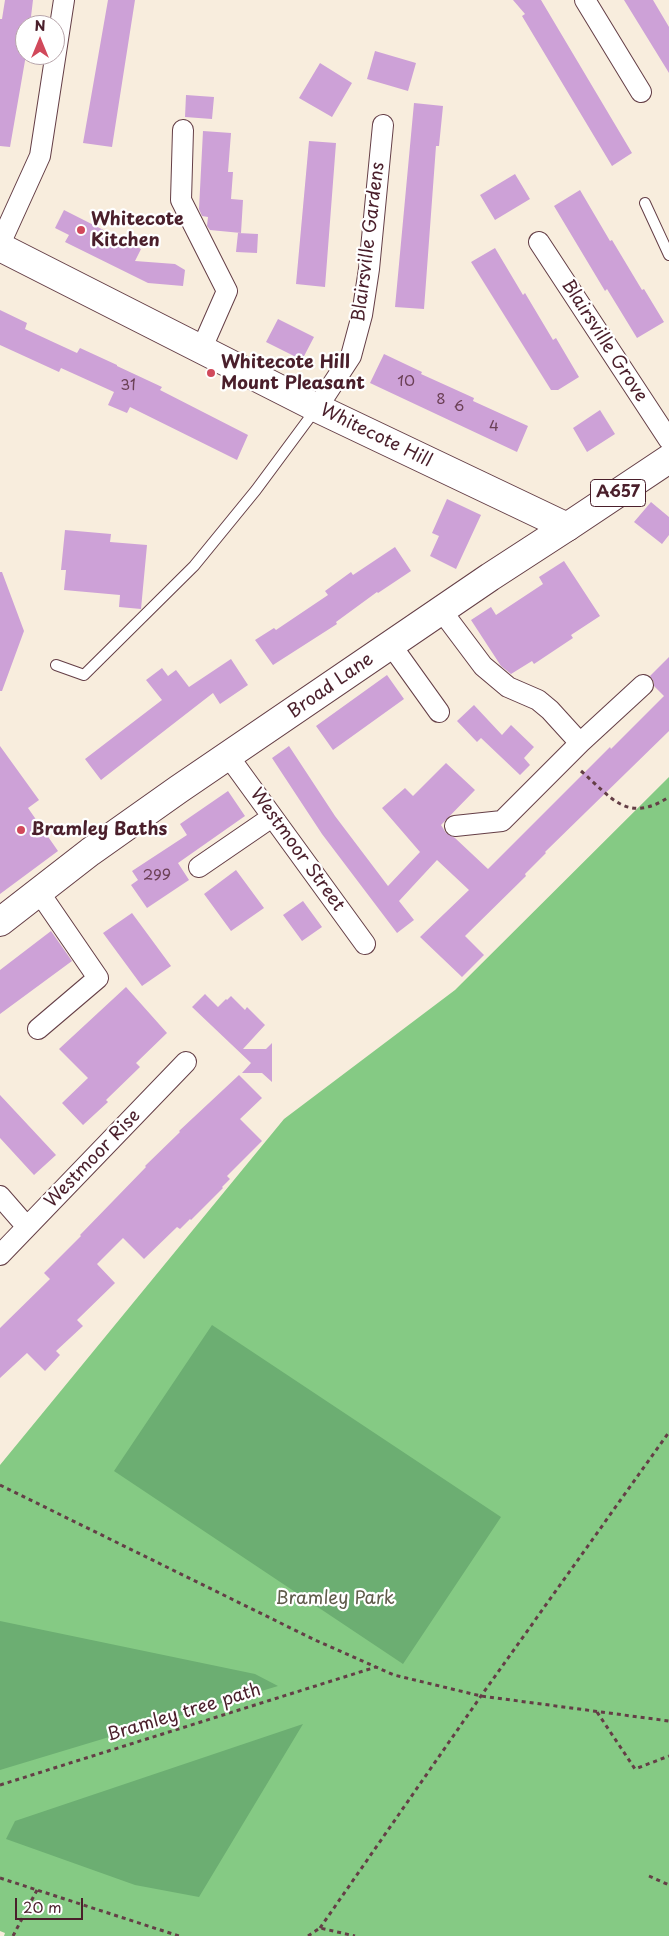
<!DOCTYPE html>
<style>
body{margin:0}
#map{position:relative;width:669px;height:1936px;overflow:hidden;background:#f8eddd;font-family:"Playpen Sans",sans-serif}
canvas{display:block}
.north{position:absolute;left:15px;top:15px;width:50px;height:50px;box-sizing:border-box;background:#fff;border:1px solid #b7a5aa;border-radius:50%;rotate:0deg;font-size:14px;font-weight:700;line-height:20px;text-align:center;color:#4a1f2b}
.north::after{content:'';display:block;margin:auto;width:18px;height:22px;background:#d1495b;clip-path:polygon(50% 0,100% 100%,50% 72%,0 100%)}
.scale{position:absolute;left:15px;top:1898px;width:68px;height:22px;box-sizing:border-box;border:2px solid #4a1f2b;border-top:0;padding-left:6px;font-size:15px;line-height:18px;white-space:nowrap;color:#4a1f2b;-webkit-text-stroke:4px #fff;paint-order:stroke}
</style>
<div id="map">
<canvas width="669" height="1936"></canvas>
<div class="north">N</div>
<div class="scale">20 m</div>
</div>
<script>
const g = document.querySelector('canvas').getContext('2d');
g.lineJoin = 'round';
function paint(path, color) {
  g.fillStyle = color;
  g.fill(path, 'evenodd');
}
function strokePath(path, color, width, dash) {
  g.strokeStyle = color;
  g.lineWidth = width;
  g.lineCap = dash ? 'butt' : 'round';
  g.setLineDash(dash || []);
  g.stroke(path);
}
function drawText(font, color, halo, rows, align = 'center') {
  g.font = font + ' "Playpen Sans",sans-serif';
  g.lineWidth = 4.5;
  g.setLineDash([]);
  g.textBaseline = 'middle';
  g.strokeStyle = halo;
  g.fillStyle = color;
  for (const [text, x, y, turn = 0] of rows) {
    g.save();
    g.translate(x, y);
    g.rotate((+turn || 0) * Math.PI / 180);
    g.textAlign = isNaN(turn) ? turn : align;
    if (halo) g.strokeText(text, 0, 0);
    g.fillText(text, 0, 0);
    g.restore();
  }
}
paint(new Path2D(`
 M669,777V1936H4L5,1933L0,1931V1465L284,1119L455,990Z`), '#85ca84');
paint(new Path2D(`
 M212,1325L501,1517L403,1664L114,1471Z
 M0,1621L255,1674L278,1686L0,1770Z
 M303,1724L199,1897L135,1885L6,1839L15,1821Z`), '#6cae72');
paint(new Path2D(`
 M5,0H33L30,25H25L26,55L10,147L0,146V19H2Z
 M108,0H135L112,147L83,143Z
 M513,0H541L632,153L612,166L522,16L525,14Z
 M624,0H653L669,27V73Z
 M375,51L416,63L408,91L367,79Z
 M320,63L352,83L332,117L299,98Z
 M186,95L214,97L212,119L185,117Z
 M414,103L443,106L439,146H436L424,309L395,307Z
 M203,131L231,133L228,172H233L231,199L243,200L241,233L210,230L207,226L208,217L202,216L199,209Z
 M309,141L336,143L325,287L296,284Z
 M515,174L530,199L495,220L480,195Z
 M580,190L610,241L612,240L642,290L644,289L664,322L637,338L607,289L605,291L554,206Z
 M64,210L141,249L135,261L175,264L185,270L183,286L148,283L65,242L69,235L55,228Z
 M238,233L258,234L257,253L236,252Z
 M495,248L523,295L525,293L553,340L556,338L579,377L558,390H551L471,262Z
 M0,310L27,323L25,329L77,353L80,348L117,365V366L162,387L160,390L248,435L237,460L130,407L127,413L108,405L114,392L61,368L59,372L0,345Z
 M278,319L314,337L302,360L266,342Z
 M384,354L422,372L421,374L474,398L473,401L528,426L517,452L370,383Z
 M600,410L615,434L587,452L573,428Z
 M447,499L481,515L456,569L430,556L439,536L432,533Z
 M651,502L669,517V535L662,544L634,522Z
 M65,530L111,534L110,542L147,545L141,609L119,607L120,595L64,590L66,570H61Z
 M395,547L411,571L378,593L377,592L336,622L337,624L273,665L255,640L274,628L276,630L328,595L325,591L351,572L353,575Z
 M564,561L600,616L571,635L573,638L534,664L532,661L511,674L501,666L471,620L491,607L496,615L543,584L539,577Z
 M0,572H2L24,631L2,691H0Z
 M669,657V731L545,852L546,853L525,874L526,876L465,936L484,955L462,977L420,937L469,890L437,860L399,901L414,920L397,933L322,834L272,758L289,746L335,816L388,886L420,852L382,808L405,788L413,796L446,763L475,790L441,825L446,833L455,838L488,869L610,747L611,749L664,696L654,686V682L650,676Z
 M231,659L248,685L220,704L213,693L101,780L85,759L162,700L146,680L162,668L168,676L176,670L189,687Z
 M387,675L404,699L333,750L316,726Z
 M474,705L502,735L511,725L534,747L524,758L530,765L520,775L481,738L477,742L457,721Z
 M0,746L39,800L28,808L58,851L0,894Z
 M228,791L245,816L178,863L189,880L147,908L131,885L138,880L132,871L187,835L180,824Z
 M236,870L264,908L231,931L204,894Z
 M303,901L322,927L302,941L283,915Z
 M132,913L171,966L142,986L103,933Z
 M51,931L72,961L0,1014V970Z
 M126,987L167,1033L136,1063L140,1067L106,1100L108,1102L83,1125L62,1103L88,1078L59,1049Z
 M205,994L218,1007L226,999L227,1000L231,996L245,1010L247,1007L265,1025L243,1049H266L272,1043V1082L262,1073H242L251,1063L192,1007Z
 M239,1075L262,1098L240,1119L262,1141L227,1176L230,1179L222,1187L223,1188L191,1220L190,1219L180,1229L177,1227L144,1259L123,1238L97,1264L115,1283L77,1320L83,1326L56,1351L60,1355L45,1371L27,1353L0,1378V1328L50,1279L44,1273L81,1236L80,1235L146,1167L145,1166L180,1132L179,1131Z
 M0,1095L56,1155L34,1175L0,1138Z`), '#cda1d7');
const lane = new Path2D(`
 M645,203L669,255
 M56,665L84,675L194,566L256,490L316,409`);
const street = new Path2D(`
 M585,0L641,92
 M183,130L181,200L227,291L201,350
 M539,242L669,440
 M0,244L40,156L64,0
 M317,408L351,356L362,315L369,269L383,125
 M441,610L483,666L508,687L538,700L550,710L580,743L502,821L455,826
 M391,645L439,712
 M580,743L643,685
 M229,757L365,944
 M199,867L272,817
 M38,1029L98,978L39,892
 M0,1196L27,1227
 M0,1255L186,1062`);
const secondary = new Path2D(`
 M0,922L90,852L179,789L490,577L567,527`);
const primary = new Path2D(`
 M0,247L317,408L567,527L669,459`);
strokePath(lane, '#643e46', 12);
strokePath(street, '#643e46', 22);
strokePath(secondary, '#643e46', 30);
strokePath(primary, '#643e46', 30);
strokePath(new Path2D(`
 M581,771C612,798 627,824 669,797
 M0,1485L315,1640L394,1675L481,1696L669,1721
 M597,1712L635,1769L669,1756
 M0,1785L376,1667
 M649,1876L669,1885
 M0,1878L179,1936
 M320,1928L481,1696L669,1432
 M13,1936L37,1890
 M308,1936L320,1928L355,1936`), '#643e46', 3, [4, 4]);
strokePath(lane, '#fff', 10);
strokePath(street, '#fff', 20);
strokePath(secondary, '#fff', 28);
strokePath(primary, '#fff', 28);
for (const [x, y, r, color] of [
 [81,230,5,"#d1495b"],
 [211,373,5,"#d1495b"],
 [21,830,5,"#d1495b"]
]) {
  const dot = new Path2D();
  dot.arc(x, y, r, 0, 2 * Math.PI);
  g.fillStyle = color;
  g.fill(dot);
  strokePath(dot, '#fff', 2);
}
drawText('15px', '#6b4056', null, [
 ["10",406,382],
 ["31",128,386],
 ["8",441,400],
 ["6",459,407],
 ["4",494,427],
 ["299",157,876]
]);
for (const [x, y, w] of [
 [618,493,55]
]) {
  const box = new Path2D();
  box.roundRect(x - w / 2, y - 13.5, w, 27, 4);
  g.fillStyle = '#fff';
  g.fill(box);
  strokePath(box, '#4a1f2b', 1);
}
drawText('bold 16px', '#4a1f2b', null, [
 ["A657",618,493]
]);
drawText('bold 18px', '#4a1f2b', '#fff', [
 ["Whitecote",91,220],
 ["Kitchen",91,241],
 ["Whitecote Hill",221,363],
 ["Mount Pleasant",221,384],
 ["Bramley Baths",31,830]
], 'left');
drawText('18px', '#4a1f2b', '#fff', [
 ["Blairsville Gardens",369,242,-83],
 ["Blairsville Grove",604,341,57],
 ["Whitecote Hill",376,436,26],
 ["Broad Lane",331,686,-35],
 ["Westmoor Street",297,850,54],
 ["Westmoor Rise",93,1159,-46],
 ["Bramley tree path",184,1713,-17]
]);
drawText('18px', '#5f5b4a', '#fff', [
 ["Bramley Park",335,1599]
]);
</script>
